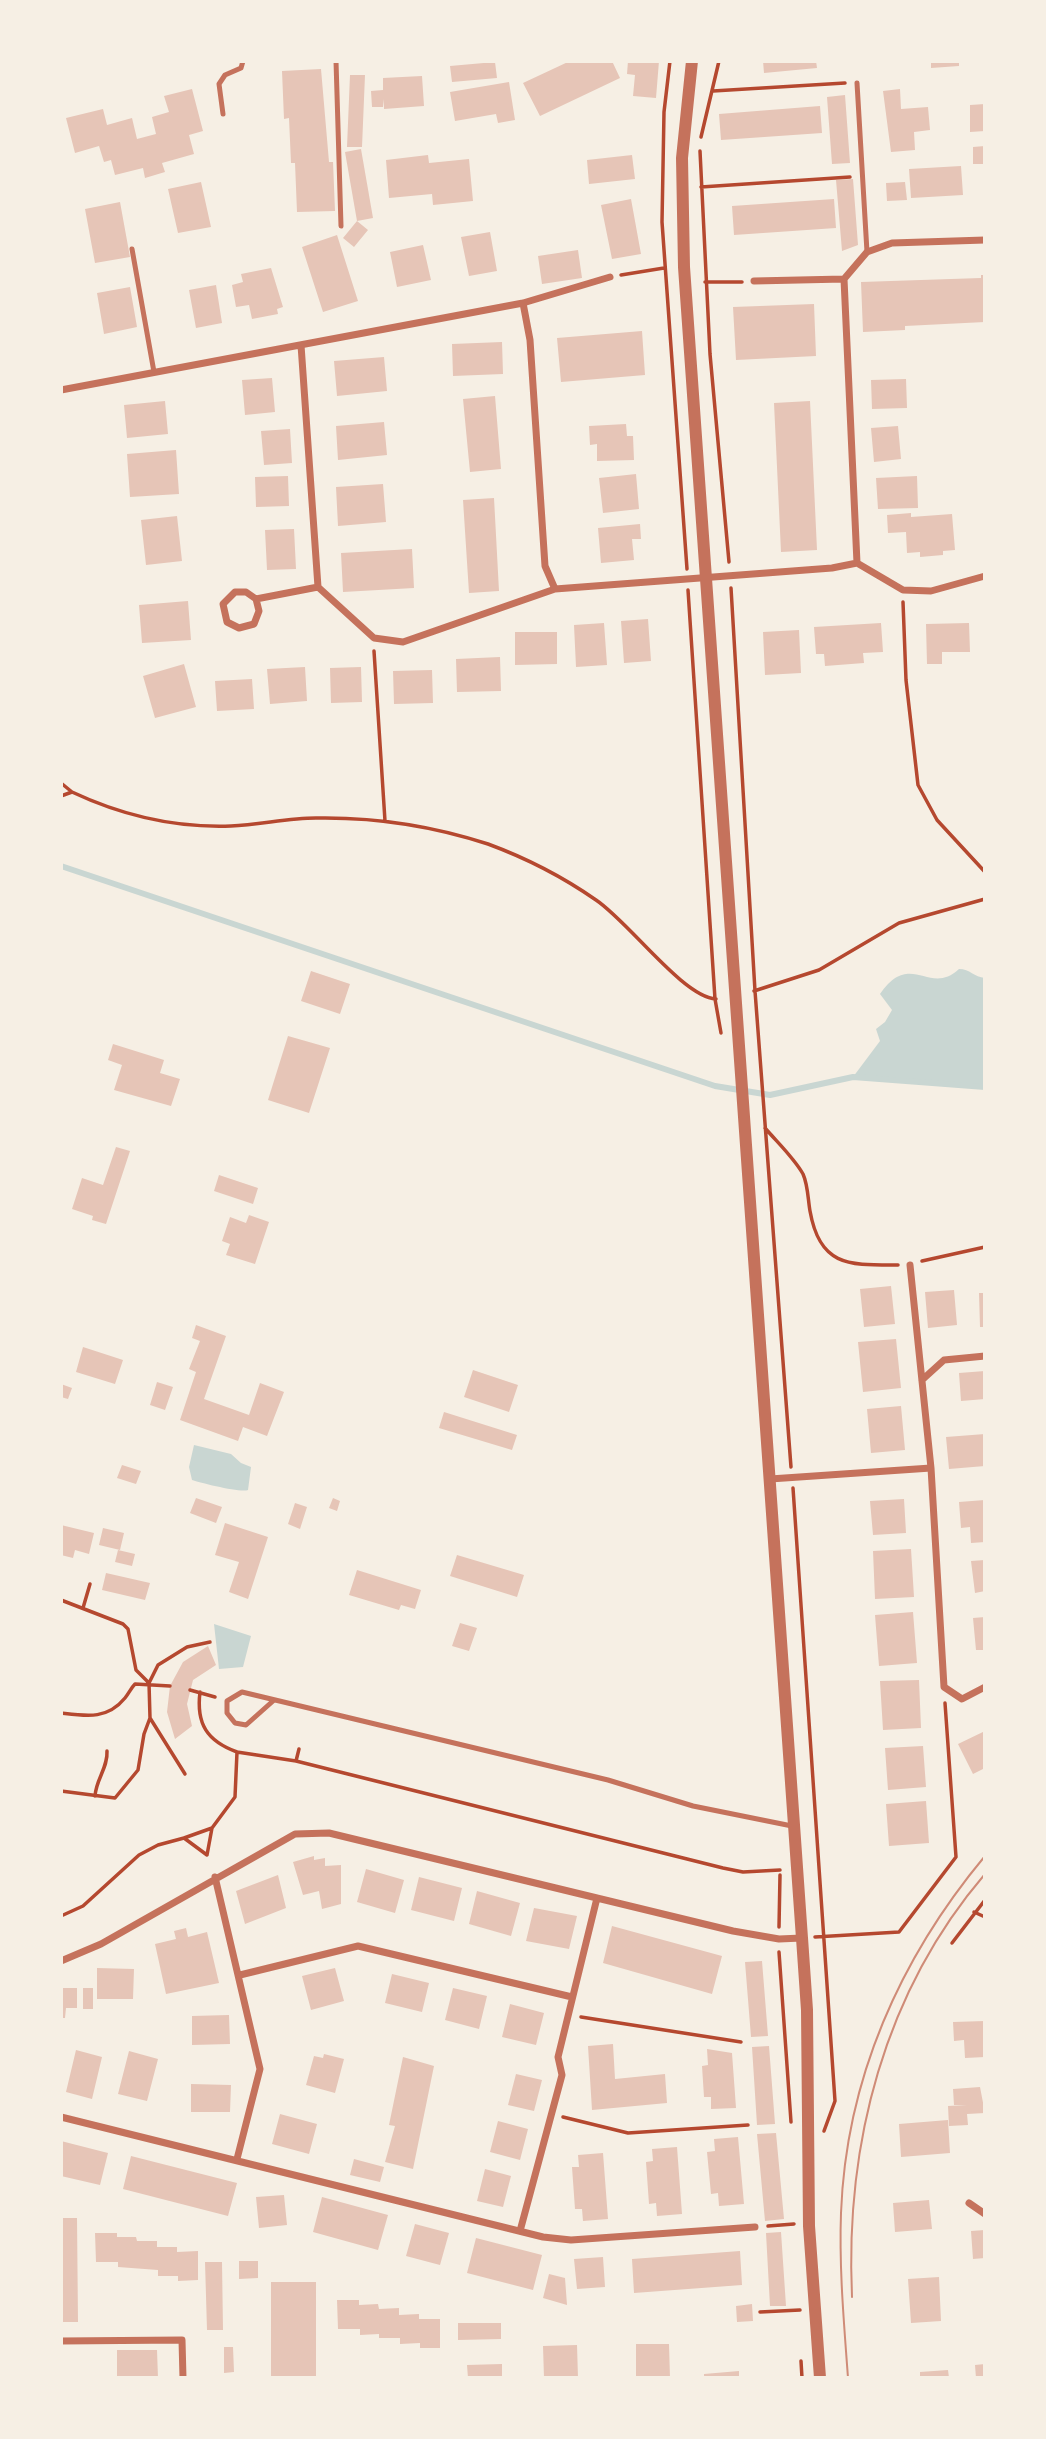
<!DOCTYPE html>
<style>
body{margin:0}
#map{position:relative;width:1046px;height:2439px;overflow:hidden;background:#f6efe4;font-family:Spectral,serif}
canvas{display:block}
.frame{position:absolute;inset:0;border:63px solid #f6efe4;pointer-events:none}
</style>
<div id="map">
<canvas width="1046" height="2439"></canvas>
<div class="frame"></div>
</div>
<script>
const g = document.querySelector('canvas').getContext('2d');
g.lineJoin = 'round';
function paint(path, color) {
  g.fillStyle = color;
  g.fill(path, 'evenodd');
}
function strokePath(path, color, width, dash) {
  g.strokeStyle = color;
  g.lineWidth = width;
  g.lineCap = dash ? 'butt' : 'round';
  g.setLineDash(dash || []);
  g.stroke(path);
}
paint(new Path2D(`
 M959,969C970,969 974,977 985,978V1087L853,1077L880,1041L876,1029L885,1022L892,1010L880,994C911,949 929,997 959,969Z
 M194,1445L231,1454L241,1463L251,1467L248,1490C241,1493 201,1483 192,1480L189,1467Z
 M214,1624L251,1636L243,1667L219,1669Z`), '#c9d6d2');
strokePath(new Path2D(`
 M61,866L715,1086L770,1095L853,1077L985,1087`), '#c9d6d2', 6);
paint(new Path2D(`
 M570,61H612L620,78L540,116L523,83Z
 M628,61H659L656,98L633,96L635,75L627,74Z
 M763,61H816L817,68L764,73Z
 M931,61H959V66L931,68Z
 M495,62L497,78L452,82L450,66Z
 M321,69L329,162H333L335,211L297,212L295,163H291L289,118L284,119L282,71Z
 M350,75H365L362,147H347Z
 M422,76L424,106L384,109V99L383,107H372L371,91L383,90V78Z
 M509,82L515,120L498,123L496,114L455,121L450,92Z
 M192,89L203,131L189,135L194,154L162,163L165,172L145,178L143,168L115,175L111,160L104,162L99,146L75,153L66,118L103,109L107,125L132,118L137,139L156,134L152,117L169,112L164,96Z
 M900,89L901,109L928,107L930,130L914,132L915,150L891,152L883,91Z
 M845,95L850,163L832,164L827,97Z
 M985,104V131L970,132V105Z
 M820,106L822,133L721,140L719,114Z
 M985,146V164H973V147Z
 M361,149L373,218L357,221L345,152Z
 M428,155L429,163L469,159L473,201L433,205L432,194L389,198L386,160Z
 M632,155L635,179L589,184L587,160Z
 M961,166L963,195L911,198L909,169Z
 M853,179L858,245L842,251L836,180Z
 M201,182L211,227L178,233L168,189Z
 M905,182L907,200L887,201L886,183Z
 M631,199L641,254L612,259L601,205Z
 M834,199L836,228L734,235L732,206Z
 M120,202L130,257L95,263L85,209Z
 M357,221L368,230L354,247L343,238Z
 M490,232L497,271L469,276L461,237Z
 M337,235L358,301L323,312L302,247Z
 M423,245L431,280L397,287L390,252Z
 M578,250L582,278L542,284L538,256Z
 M271,268L283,307L277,309L278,314L252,319L249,305L236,307L232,285L243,282L241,274Z
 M981,275H985V322L905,326V330L863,332L861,282L981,278Z
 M216,285L222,323L196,328L189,290Z
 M130,287L137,327L104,334L97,293Z
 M814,304L816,356L736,360L733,307Z
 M642,331L645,375L561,382L557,338Z
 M502,342L503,374L453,376L452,344Z
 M384,357L387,391L337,396L334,361Z
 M272,378L275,412L245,415L242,380Z
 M906,379L907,408L872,409L871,380Z
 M495,396L501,469L470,472L463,399Z
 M165,401L168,434L127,438L124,405Z
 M810,401L817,550L781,552L774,403Z
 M384,422L387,455L338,460L336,426Z
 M626,424L627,436H633L634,460L597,461V444L590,445L589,426Z
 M898,426L901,459L874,462L871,428Z
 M290,429L292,463L264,465L261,431Z
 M176,450L179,494L130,497L127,454Z
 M636,474L639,509L603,513L599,478Z
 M288,476L289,506L256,507L255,477Z
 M917,476L918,508L878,509L876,478Z
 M383,484L386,522L338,526L336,487Z
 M494,498L499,591L469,593L463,500Z
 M911,513V517L952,514L955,550L943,551V555L920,557V552L907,553L906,532L888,533L887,515Z
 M177,516L182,561L146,565L141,520Z
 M640,524L641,539H632L634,560L601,563L598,528Z
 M294,529L296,569L267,570L265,530Z
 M412,549L414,588L343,592L341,553Z
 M188,601L191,640L142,643L139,605Z
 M648,619L651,661L624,663L621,621Z
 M604,623L607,665L576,667L574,625Z
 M881,623L883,652L863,653L864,663L825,666L824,654H816L814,627Z
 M969,623L970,652H942V664H927L926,624Z
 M799,630L801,673L765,675L763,632Z
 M515,632H557V664L515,665Z
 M500,657L501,691L457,692L456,659Z
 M184,664L196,707L155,718L143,676Z
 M305,667L307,701L270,704L267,669Z
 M361,667L362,702L331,703L330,668Z
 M432,670L433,703L394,704L393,671Z
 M252,679L254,709L217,711L215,681Z
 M311,971L350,984L340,1014L301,1001Z
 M288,1036L330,1048L309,1113L268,1100Z
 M113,1044L164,1060L160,1073L180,1079L171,1106L114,1090L122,1065L108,1060Z
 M116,1147L130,1151L106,1224L92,1220L93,1216L72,1209L82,1178L103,1185Z
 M219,1175L258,1188L253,1204L214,1191Z
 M249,1215L269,1222L255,1264L226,1255L230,1244L222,1241L230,1217L246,1223Z
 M891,1286L895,1324L864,1327L860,1289Z
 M954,1290L957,1325L928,1328L925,1292Z
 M979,1293H985V1327H980Z
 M196,1325L226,1336L204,1399L249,1415L260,1383L284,1392L267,1436L243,1427L238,1441L180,1420L196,1372L189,1369L200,1341L192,1338Z
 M896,1339L901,1388L863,1392L858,1342Z
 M83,1347L123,1360L115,1384L76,1372Z
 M473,1370L518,1385L509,1412L464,1397Z
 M985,1371V1399L961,1401L959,1373Z
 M157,1382L173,1387L165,1410L150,1405Z
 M61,1384L72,1388L68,1399L61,1397Z
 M901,1406L905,1450L871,1453L867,1409Z
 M444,1412L517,1435L512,1450L439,1428Z
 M985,1434V1466L949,1469L946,1437Z
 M122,1465L141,1471L136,1484L117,1478Z
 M196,1498L222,1507L216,1523L190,1513Z
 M333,1498L340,1501L337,1511L329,1508Z
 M904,1499L906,1533L873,1535L870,1501Z
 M985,1500V1542L971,1543L970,1527L961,1528L959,1502Z
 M295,1503L307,1507L300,1529L288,1524Z
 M225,1523L268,1537L248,1599L229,1592L239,1562L215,1555Z
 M61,1525L94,1533L89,1554L75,1550L73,1558L61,1555Z
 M103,1528L124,1533L120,1550L99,1545Z
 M911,1549L914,1597L875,1599L873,1551Z
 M118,1550L135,1554L132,1566L115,1562Z
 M457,1555L524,1575L517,1597L450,1576Z
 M985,1560V1591L975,1593L971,1561Z
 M357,1570L421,1590L415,1609L401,1605L399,1610L349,1595Z
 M106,1573L150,1583L145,1600L102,1590Z
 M913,1612L917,1663L879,1666L875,1615Z
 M985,1617V1650H976L973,1618Z
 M460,1623L477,1628L469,1651L452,1646Z
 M208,1646L216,1665L193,1680L187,1704L192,1726L175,1739L167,1712L170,1686L183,1662Z
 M919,1680L921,1728L883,1730L880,1681Z
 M985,1731V1768L973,1774L958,1744Z
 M923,1746L926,1787L888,1790L885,1748Z
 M926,1801L929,1843L889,1846L886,1804Z
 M314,1856V1860L325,1858V1866L341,1865V1904L322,1909L319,1891L303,1895L293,1862Z
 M366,1869L404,1880L395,1913L357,1902Z
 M278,1875L286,1908L245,1924L236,1891Z
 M419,1877L462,1888L454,1921L411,1910Z
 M477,1891L520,1903L511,1936L469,1924Z
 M534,1908L577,1916L569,1949L526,1941Z
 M612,1926L722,1956L712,1994L603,1963Z
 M186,1928L188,1937L207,1932L219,1983L166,1994L155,1944L176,1939L174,1931Z
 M762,1961L768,2036L751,2037L745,1962Z
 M97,1968L134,1969L133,1999H97Z
 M335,1968L344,2001L311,2010L302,1976Z
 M392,1974L429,1983L422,2012L385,2003Z
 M61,1988H77V2008H66L65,2018H61Z
 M83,1988H93V2009H83Z
 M453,1988L487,1996L479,2029L445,2020Z
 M510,2004L544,2013L536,2045L502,2037Z
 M229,2015L230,2044L192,2045V2016Z
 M985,2021V2057L965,2058L964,2040L954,2041L953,2022Z
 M613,2044L615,2079L665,2074L667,2103L592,2110L588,2046Z
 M769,2046L775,2124L757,2125L752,2047Z
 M707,2049L732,2053L736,2108L711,2109V2097H704L702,2066L708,2065Z
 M76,2050L102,2057L92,2099L66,2092Z
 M129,2051L158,2059L147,2101L118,2094Z
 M324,2054L344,2059L335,2093L306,2085L314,2056L323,2058Z
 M403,2057L434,2066L413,2169L385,2162L395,2126L389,2125Z
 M516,2074L542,2080L534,2111L508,2105Z
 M191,2084L231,2085L230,2112H191Z
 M980,2087L985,2113L967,2114L968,2125L949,2126L948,2106L967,2105H954L953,2089Z
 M280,2114L317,2124L309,2154L272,2144Z
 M948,2120L950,2153L901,2157L899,2124Z
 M498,2121L528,2129L520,2160L490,2152Z
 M776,2133L784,2219L765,2221L757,2134Z
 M738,2137L744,2204L719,2206L718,2193L711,2194L707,2152L715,2151L714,2139Z
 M61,2141L108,2153L100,2185L61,2176Z
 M677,2147L682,2214L657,2216L656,2203L649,2204L646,2162L653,2161L652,2149Z
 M603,2153L608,2219L583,2221L582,2209H575L572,2167H579L578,2155Z
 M131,2156L237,2183L228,2216L123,2189Z
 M354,2159L384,2167L380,2182L350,2175Z
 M485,2169L511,2176L503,2207L477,2201Z
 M284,2195L287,2225L259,2228L256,2197Z
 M322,2197L388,2215L378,2250L313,2232Z
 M929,2200L932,2229L895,2232L893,2203Z
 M61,2218H77L78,2322H61Z
 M415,2224L449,2233L440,2265L406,2256Z
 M985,2230V2258L973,2259L971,2231Z
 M781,2232L786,2306H770L766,2233Z
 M95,2233H117V2237H136L137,2241H157V2247H177V2252L198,2251V2280L178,2281V2276H158V2270L118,2267V2262H96Z
 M476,2238L542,2255L533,2290L467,2273Z
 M740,2251L742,2285L634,2293L632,2259Z
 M603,2257L605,2287L577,2289L574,2259Z
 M239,2261H258V2278L239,2279Z
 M205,2262H222L223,2330H207Z
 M549,2274L565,2278L567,2305L543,2298Z
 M939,2277L941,2321L911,2323L908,2279Z
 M271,2282H316V2378H271Z
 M337,2300H359V2305L378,2304L379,2309L399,2308V2315L419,2314V2319H440V2348H420V2343L400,2344V2338H379V2334L360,2335V2329H338Z
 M752,2304L753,2321L737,2322L736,2306Z
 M458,2323H501V2339L458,2340Z
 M636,2344H669L670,2378H636Z
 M577,2345L578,2378H544L543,2346Z
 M224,2347H233L234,2372L224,2373Z
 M117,2350H157L158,2378H117Z
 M502,2364V2378H468L467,2365Z
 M985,2364V2378H976L975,2365Z
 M948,2370L949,2378H920V2372Z
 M739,2371V2378H704V2374Z`), '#e6c5b7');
strokePath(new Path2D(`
 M670,61L664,112L662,222L687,569
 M713,91L845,83
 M701,137L719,61
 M700,151L710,354L729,562
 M701,187L850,177
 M621,275L664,268
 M705,282H742
 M731,588L755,991L791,1467
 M688,590L715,999L721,1033
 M903,602L906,680L918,785L937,820L985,872
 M374,651L385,821
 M61,783L72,792
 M61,796L72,792C123,816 176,828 231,826C260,825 287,818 316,818C373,817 433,826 488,844C526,858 563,877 596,900C629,922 683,997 716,999
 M754,991L819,970L899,923L985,899
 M765,1128C778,1143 794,1158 803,1174C808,1185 808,1200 810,1211C820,1267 849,1265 898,1265
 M922,1261L985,1247
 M793,1488L835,2101L824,2131
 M61,1600L123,1624L128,1629L136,1670L149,1683
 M83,1608L90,1584
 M190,1690L215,1697
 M200,1692C196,1724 207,1741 237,1752
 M61,1713C86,1716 107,1720 125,1698C129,1693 131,1688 135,1684L170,1686
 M150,1718L185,1774
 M296,1761L299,1749
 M61,1791L115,1798L138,1770L144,1734L150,1718L149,1683L158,1665L187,1647L210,1642
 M95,1796C96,1779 108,1768 107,1751
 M184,1838L212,1828
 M974,1912L985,1917
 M61,1916L83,1906L139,1855L158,1845L184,1838L207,1855L212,1828L235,1797L237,1752L296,1761L723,1868L743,1872L780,1870
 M779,1927L780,1875
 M815,1937L899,1932L956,1857L945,1703
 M952,1943L985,1900
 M779,1952L791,2122
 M581,2017L741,2042
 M563,2117L628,2133L748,2125
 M768,2226L794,2224
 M760,2312L800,2310
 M801,2361L802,2378`), '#b5482f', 3.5);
strokePath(new Path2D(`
 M336,61L341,226
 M857,83L867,252
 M223,114L219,84L225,75L241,68L243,61
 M132,249L154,372
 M273,1701L246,1725L235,1723L227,1713V1701L242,1692L608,1780L693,1806L792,1826`), '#c5725c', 5);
strokePath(new Path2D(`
 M844,279L857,563
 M754,281L844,279L867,252L892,243L985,240
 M523,303L530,340L545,566L555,589
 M301,345L318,587
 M61,390L523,303L610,277
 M256,599L259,611L254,624L239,628L227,622L223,604L235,592H246L256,599L318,587L374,638L403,642L555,589L832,568L857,563L903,590L931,591L985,576
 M910,1265L931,1468L944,1687L962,1699L985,1687
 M922,1380L944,1360L985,1356
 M770,1479L931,1468
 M215,1877L260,2069L237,2159
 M61,1961L101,1944L295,1834L329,1833L733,1931L779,1939L802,1938
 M240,1975L358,1946L572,1997
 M61,2117L543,2237L571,2240L755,2227
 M969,2203L985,2214
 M520,2231L562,2075L558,2057L597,1898
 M61,2341L182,2340L183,2378`), '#c5725c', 7);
strokePath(new Path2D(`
 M692,61L682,158L684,267L802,1938L807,2010L809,2226L820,2378`), '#c5725c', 12);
strokePath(new Path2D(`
 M852,2297C845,2144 884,1992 985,1874
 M848,2378C844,2323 839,2268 841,2213C846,2079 900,1958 985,1856`), '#cf8b77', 2);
</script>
